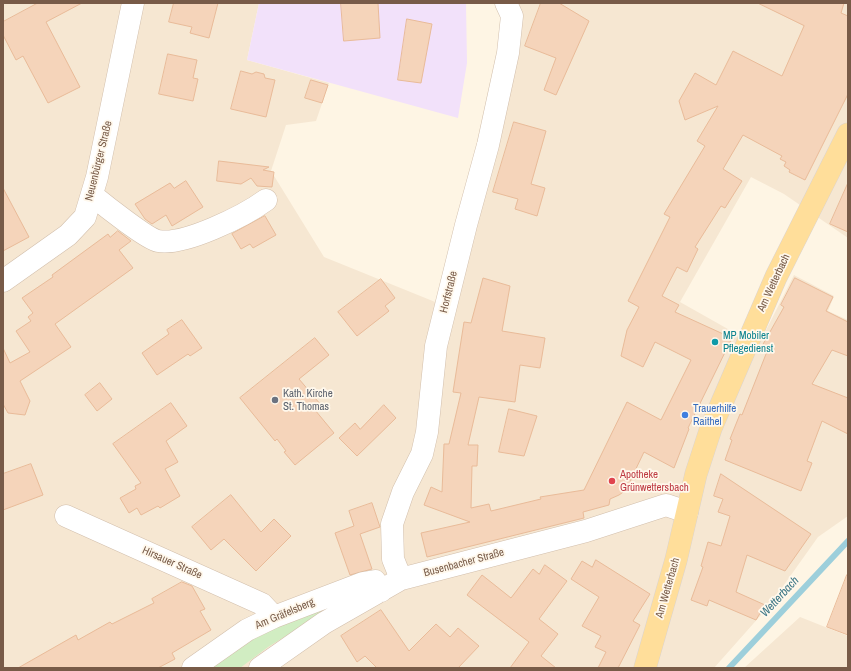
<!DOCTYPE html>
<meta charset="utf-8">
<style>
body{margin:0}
#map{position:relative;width:851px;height:671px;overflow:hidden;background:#fef5e4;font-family:"Archivo Narrow",sans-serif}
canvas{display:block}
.frame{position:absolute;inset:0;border:4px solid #785b48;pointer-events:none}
</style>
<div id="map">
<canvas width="851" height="671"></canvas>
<div class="frame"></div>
</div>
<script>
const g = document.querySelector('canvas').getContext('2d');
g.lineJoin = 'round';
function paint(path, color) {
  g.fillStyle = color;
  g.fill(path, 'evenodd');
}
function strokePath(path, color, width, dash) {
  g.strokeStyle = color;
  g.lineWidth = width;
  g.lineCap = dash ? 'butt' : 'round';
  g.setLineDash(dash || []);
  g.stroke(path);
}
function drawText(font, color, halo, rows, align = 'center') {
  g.font = font + ' "Archivo Narrow",sans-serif';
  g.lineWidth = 3.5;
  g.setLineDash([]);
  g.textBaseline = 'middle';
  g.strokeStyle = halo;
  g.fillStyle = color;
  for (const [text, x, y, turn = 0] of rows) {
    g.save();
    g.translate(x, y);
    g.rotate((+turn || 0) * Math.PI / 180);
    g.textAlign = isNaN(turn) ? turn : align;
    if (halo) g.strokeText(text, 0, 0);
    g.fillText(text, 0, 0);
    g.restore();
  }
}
paint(new Path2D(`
 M3,3H259L247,60L329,83L316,121L286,125L271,171L324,257L450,308L509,3H848V238L784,194L751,177L680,302L758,346L794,275L834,296L828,311L848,320V516L818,537L769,606L714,668H3Z
 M800,617L848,636V668H744Z`), '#f6e7d2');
paint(new Path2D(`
 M259,3H466L467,63L458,118L247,60Z`), '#f2e1fa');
paint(new Path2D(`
 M349,597L268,647L240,668H204L251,636Z`), '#d1edc2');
strokePath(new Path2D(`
 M729,668L848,541`), '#9dcfdb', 6);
const building = new Path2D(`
 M38,3H82L46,22L80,87L48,103L23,56L16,60L3,35V22Z
 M174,3H218L209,38L190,33L192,27L169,22Z
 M341,3H378L380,38L344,41Z
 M541,3H559L589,21L556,95L544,90L556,58L525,46Z
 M758,3H844L841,13L848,16V94L805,180L789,172L790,170L784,166L786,162L780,159L782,156L743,135L723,169L742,181L725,208L721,206L695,247L698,249L687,272L677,267L662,296L679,305L675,312L732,338L688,428L689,429L674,468L644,452L631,479L629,488L619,495L610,499L609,505L583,512L584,518L427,557L421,533L470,522L424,505L431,487L442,492L444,444H449L461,393L453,392L464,322L471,323L483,278L510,286L502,331L545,338L540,368L520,365L515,402L479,397L468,445H478L477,466H472L471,508L489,504L491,511L541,499L540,497L584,490L627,402L661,420L691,360L655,342L643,367L621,356L627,330L639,307L628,301L670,217L664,214L705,146L697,141L718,106L685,120L679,101L695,73L716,85L733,51L782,76L804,26Z
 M407,19L432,24L421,83L398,80Z
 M168,54L197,60L193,78L198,79L193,101L159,94Z
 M241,71L252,74L256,72L264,74L265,78L275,80L266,117L231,109Z
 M311,80L328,85L322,103L305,98Z
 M514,122L546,131L531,184L545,188L537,216L515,209L518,199L493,192Z
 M219,161L269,167L263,170L274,172L272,187L257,186L251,178L241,184L217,181Z
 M186,181L203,207L172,226L166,215L152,224L145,219L135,204L170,183L174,188Z
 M848,183V232L830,224Z
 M3,188L29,237L3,251Z
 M265,216L276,235L253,248L250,244L241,249L232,234Z
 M118,231L131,241L119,250L133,268L55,324L71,347L20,381L30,401L25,415L8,413L3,404V348L10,363L30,352L16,331L31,321L28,317L33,313L22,298L53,277L52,275L108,234L110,237Z
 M795,278L833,297L826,311L848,322V356L832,350L812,384L848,398V434L822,421L807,461L812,463L801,491L725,460L732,440L730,439L740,414L742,415L768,349L762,346L784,307L781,305Z
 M381,279L395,298L385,306L389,311L357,336L338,312Z
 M182,320L202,348L190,356L188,354L157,375L142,353L169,334L167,330Z
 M315,338L329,355L299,379L321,405L315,410L334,433L295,465L284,452L286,451L277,439L275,441L240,398Z
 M100,383L112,399L97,411L85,395Z
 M171,403L187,426L166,441L178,462L165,469L180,496L160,508L158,506L141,515L137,508L129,513L120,498L136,489L135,486L141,483L113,444Z
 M384,405L396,418L357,456L339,438L355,423L360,429Z
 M509,409L537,416L524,456L499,452Z
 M31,464L43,495L3,510V474Z
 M721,474L811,534L785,571L747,555L736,592L765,605L756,620L709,600L707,606L691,600L703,567L701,566L708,542L721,546L730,516L718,512L723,499L714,496Z
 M231,495L261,532L274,519L291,536L256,571L224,539L211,550L192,527Z
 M372,503L380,527L360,534L372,569L350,575L335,533L354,526L349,511Z
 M596,560L650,594L633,621L640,625L618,668H598L606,652L595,647L601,636L582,626L599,597L571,579L582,561L592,567Z
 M545,565L567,581L539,619L558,634L541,656L556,668H510L529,642L467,595L482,575L511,598L533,569L539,574Z
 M847,575L848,576V635L827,627Z
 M182,582L192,586L205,609L200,611L211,630L172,653L175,659L158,668H18L76,635L78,640L110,622L112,624L154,603L152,599Z
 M381,610L409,651L436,624L450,637L458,628L479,646L458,668H377L365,656L357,662L341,636Z`);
paint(building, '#f5d4ba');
strokePath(building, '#e9bb99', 1);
const minor = new Path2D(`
 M92,195C103,204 147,239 158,241C184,246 244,216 266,200
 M3,281L68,235L85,217L97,177L133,3
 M66,516L262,604L274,617
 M401,579L393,559L392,524L403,492L422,454L427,432L436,346L466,225L488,145L508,53L512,16L506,3
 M193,668L247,630L274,617L363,583L375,581L381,591
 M260,668L324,623L401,579L586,531L666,505L687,512`);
const major = new Path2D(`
 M645,668L676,560L696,474L711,428L776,277L848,134`);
strokePath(minor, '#d2bfac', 23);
strokePath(major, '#dcd4cf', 23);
strokePath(minor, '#fff', 22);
strokePath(major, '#ffde9a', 22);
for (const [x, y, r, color] of [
 [715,342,4,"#0f9aa8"],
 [275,400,4,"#6b7280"],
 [685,415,4,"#3f7fe0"],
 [612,481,4,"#e0444e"]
]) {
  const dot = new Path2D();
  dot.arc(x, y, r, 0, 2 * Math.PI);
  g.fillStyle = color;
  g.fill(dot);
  strokePath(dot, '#fff8ec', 1.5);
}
drawText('11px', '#785b48', '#fff8ec', [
 ["Neuenbürger Straße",99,161,-76],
 ["Am Wetterbach",774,283,-65],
 ["Horfstraße",449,292,-76],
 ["Hirsauer Straße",172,563,24],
 ["Busenbacher Straße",464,563,-15],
 ["Am Wetterbach",668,588,-74],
 ["Am Gräfelsberg",285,614,-23]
]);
drawText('11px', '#0d838f', '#fff8ec', [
 ["MP Mobiler",723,336],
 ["Pflegedienst",723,349]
], 'left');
drawText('11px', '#5b616d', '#fff8ec', [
 ["Kath. Kirche",283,394],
 ["St. Thomas",283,407]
], 'left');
drawText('11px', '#366cbe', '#fff8ec', [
 ["Trauerhilfe",693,409],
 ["Raithel",693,422]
], 'left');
drawText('11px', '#be3a42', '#fff8ec', [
 ["Apotheke",620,475],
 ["Grünwettersbach",620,488]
], 'left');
drawText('italic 12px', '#3d7786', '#fff8ec', [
 ["Wetterbach",780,597,-47]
]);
</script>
